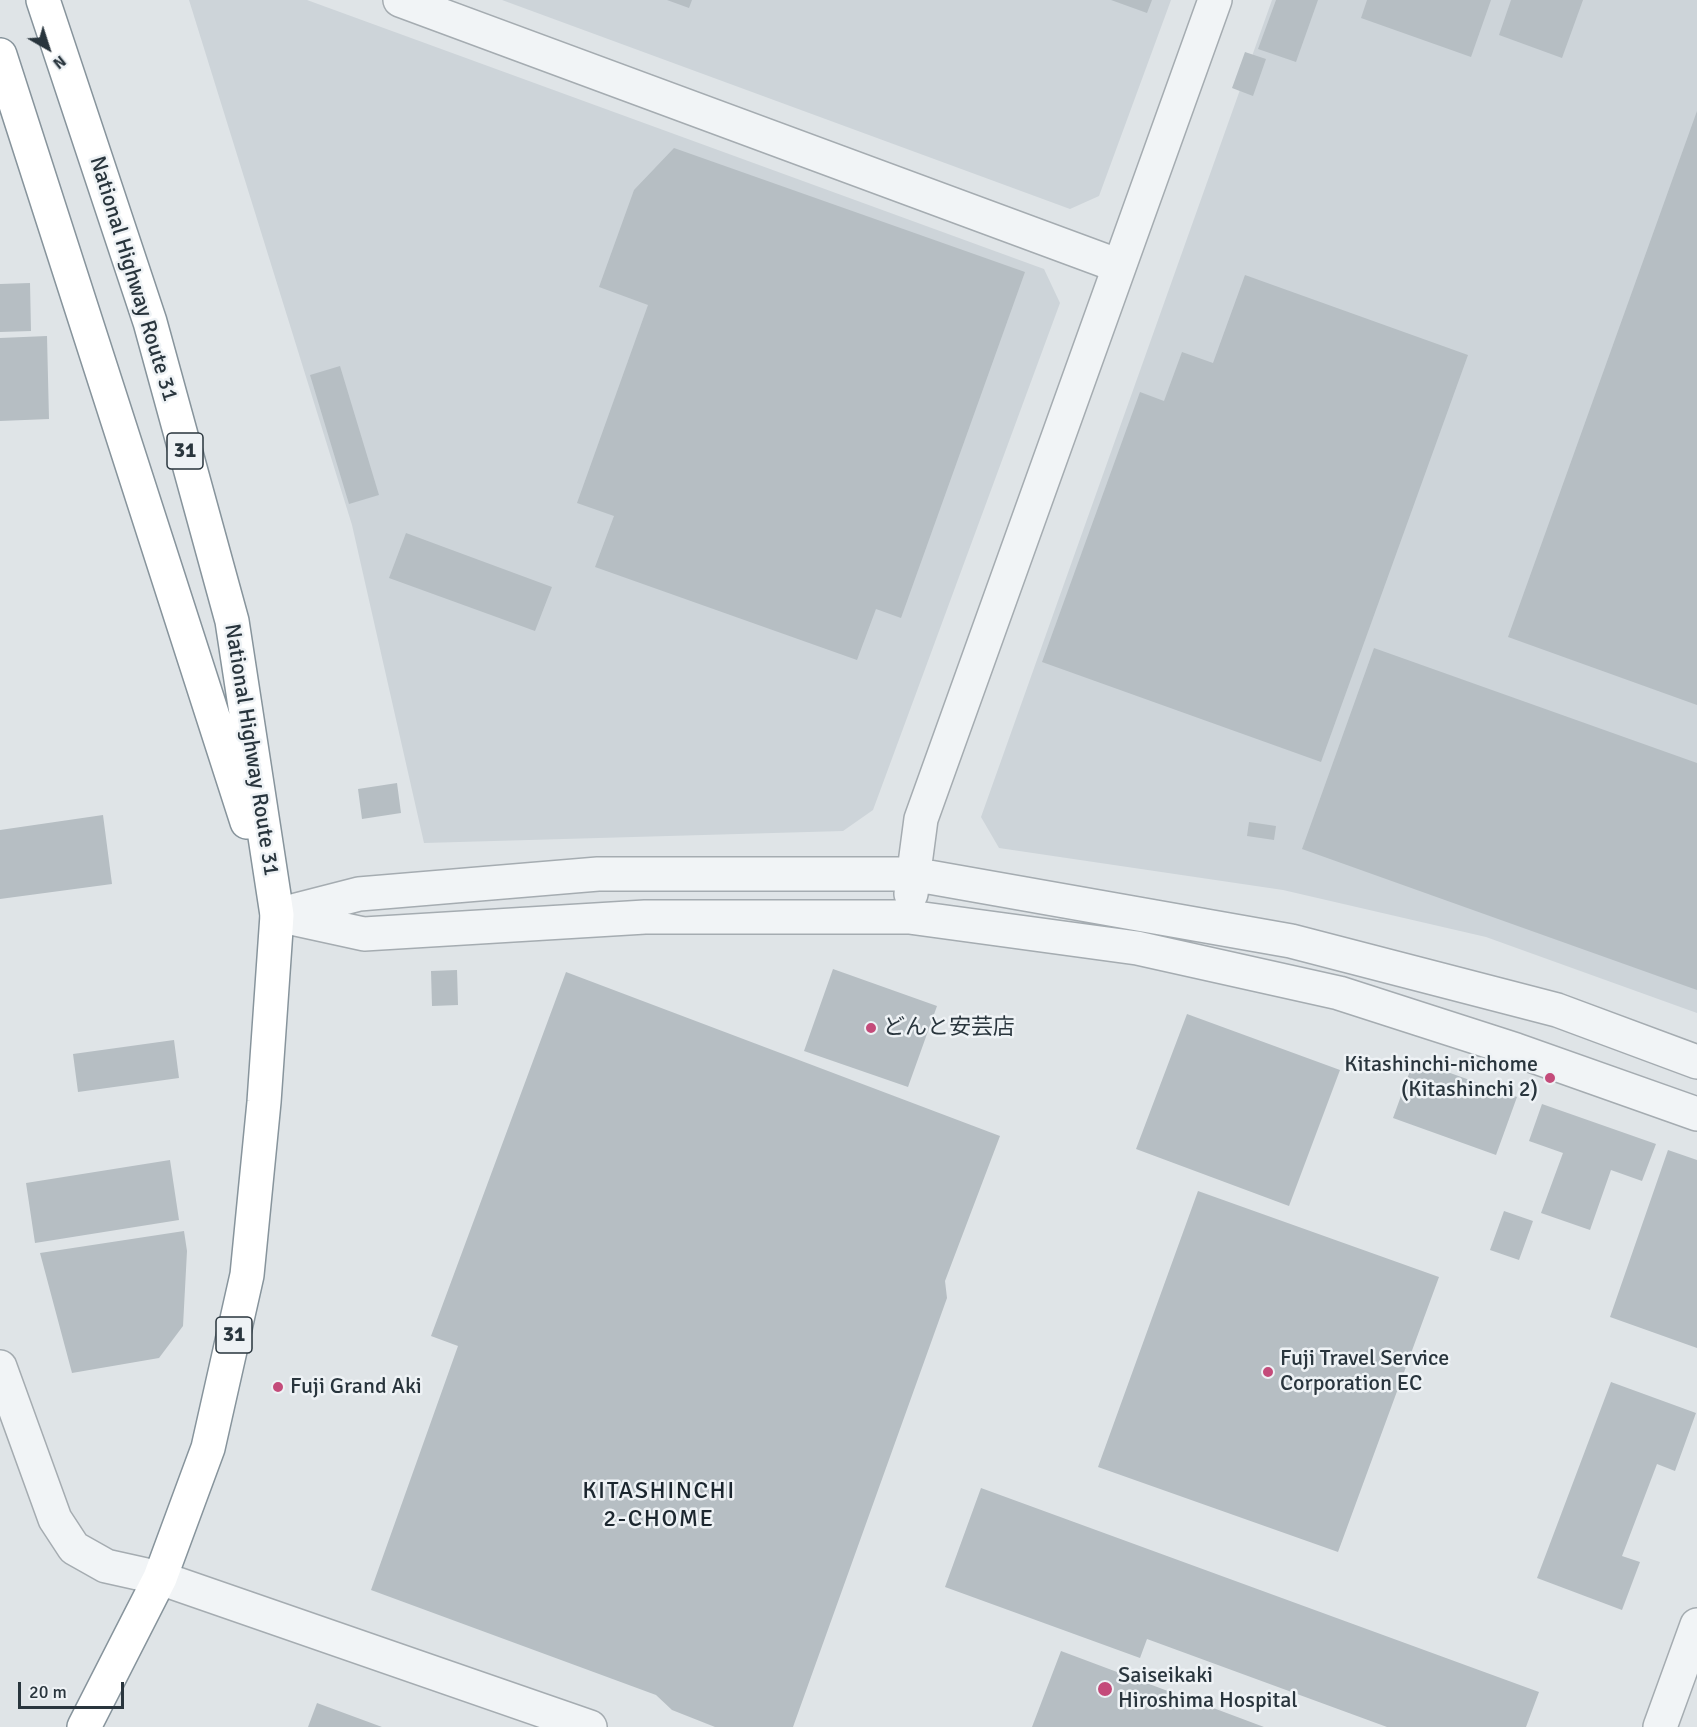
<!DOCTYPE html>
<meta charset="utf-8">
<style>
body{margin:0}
#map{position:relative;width:1697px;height:1727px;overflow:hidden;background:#dfe4e7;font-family:Signika,sans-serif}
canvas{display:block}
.north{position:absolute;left:18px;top:18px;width:60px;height:60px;-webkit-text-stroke:4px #eef2f5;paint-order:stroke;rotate:141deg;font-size:16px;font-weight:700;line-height:24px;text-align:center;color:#29353d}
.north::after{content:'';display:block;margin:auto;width:21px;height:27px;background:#29353d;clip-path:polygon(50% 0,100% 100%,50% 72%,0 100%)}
.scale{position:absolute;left:18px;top:1682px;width:106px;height:27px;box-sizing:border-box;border:3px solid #29353d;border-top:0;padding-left:8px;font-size:18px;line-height:21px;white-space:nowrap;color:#29353d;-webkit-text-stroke:4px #eef2f5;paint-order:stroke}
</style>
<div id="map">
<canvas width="1697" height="1727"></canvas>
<div class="north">N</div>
<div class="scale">20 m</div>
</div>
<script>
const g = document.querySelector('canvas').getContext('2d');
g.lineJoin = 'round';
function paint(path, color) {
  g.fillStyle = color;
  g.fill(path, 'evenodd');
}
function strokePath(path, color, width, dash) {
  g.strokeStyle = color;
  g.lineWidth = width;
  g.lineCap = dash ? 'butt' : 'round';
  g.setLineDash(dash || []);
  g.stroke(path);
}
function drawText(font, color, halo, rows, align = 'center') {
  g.font = font + ' Signika,"Noto Sans JP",sans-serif';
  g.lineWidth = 5;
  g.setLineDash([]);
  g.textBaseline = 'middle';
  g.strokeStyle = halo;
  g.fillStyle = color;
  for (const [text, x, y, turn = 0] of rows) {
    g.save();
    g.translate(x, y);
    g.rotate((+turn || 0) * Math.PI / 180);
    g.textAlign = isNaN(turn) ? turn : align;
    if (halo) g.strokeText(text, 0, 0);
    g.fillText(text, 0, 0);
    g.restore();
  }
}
paint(new Path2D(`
 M189,0H307L1044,269L1060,303L873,810L843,831L424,843L352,525Z
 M502,0H1171L1099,196L1070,209Z
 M1272,0H1697V1013L1486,937L1283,890L999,848L981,817Z`), '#cdd4d9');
paint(new Path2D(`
 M667,0H692L689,8Z
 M1111,0H1152L1147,13Z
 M1276,0H1318L1296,62L1258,49Z
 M1367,0H1491L1471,57L1361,18Z
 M1511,0H1583L1562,58L1499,35Z
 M1245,52L1266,59L1253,96L1232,88Z
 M1697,111V705L1508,637Z
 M674,148L1025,272L901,618L876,609L857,660L595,567L614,516L577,503L648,305L599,287L634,190Z
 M1245,275L1468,355L1321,762L1042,662L1140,392L1164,401L1182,352L1213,363Z
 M30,283L31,331L0,332V284Z
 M47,336L49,419L0,421V338Z
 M340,366L379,495L349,504L310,375Z
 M406,533L552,587L535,631L389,578Z
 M1374,648L1697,763V990L1302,849Z
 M397,783L401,813L362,819L358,789Z
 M103,815L112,884L0,899V830Z
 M1249,822L1276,826L1274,840L1247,836Z
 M833,969L937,1006L908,1087L804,1051Z
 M457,970L458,1005L432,1006L431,971Z
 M566,972L1000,1136L945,1281L947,1298L793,1727H715L672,1710L656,1695L371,1590L458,1346L431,1336Z
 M1187,1014L1340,1070L1289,1206L1136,1149Z
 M174,1040L179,1078L78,1092L73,1054Z
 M1414,1060L1517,1097L1496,1155L1393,1118Z
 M1542,1104L1656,1144L1642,1181L1611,1170L1590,1230L1541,1213L1563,1153L1529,1141Z
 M1668,1150L1697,1160V1348L1610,1317Z
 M170,1160L179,1220L35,1243L26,1183Z
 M1198,1191L1439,1277L1338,1552L1098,1467Z
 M1504,1211L1533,1221L1519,1260L1490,1250Z
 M184,1231L187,1251L183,1326L159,1358L72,1373L40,1253Z
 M1611,1382L1696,1413L1675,1471L1657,1464L1622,1556L1640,1562L1622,1610L1537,1578Z
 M981,1488L1539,1692L1526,1727H1387L1147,1639L1140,1658L945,1587Z
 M1061,1651L1264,1727H1032Z
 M317,1703L382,1727H308Z`), '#b6bec3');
const minor = new Path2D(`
 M160,1578L590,1727`);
const tertiary = new Path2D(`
 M400,0L1119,266
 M911,894L921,819L1215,0
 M285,913L359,894L598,874H912L1291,941L1557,1010L1697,1062
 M277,915L364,934L645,917H909L1137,948L1339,993L1516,1050L1697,1114
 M0,1367L55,1519L74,1548L106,1566L160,1578
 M1660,1727L1697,1625`);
const trunk = new Path2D(`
 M43,0L150,322L232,621L277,915L264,1102L247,1275L208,1448L160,1578L84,1727
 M0,55L247,822`);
strokePath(minor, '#a5acb1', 36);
strokePath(tertiary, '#a5acb1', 36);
strokePath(trunk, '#87949c', 36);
strokePath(minor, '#f1f4f6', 33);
strokePath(tertiary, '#f1f4f6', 33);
strokePath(trunk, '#fff', 33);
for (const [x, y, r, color] of [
 [871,1028,6,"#c44b7a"],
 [1550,1078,6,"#c44b7a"],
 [1268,1372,6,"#c44b7a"],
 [278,1387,6,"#c44b7a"],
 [1105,1689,8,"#c44b7a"]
]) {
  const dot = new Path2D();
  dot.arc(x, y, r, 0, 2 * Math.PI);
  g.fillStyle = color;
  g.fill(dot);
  strokePath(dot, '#eef2f5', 2);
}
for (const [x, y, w] of [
 [185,451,36],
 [234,1335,36]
]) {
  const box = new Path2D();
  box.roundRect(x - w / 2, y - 18, w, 36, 4.5);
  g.fillStyle = '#eef2f5';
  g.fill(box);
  strokePath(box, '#29353d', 1.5);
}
drawText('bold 21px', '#29353d', null, [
 ["31",185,451],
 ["31",234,1335]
]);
drawText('22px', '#29353d', '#eef2f5', [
 ["National Highway Route 31",133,279,73],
 ["National Highway Route 31",251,750,81]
]);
drawText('22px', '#29353d', '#eef2f5', [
 ["どんと安芸店",883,1028],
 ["Kitashinchi-nichome",1538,1065,"right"],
 ["(Kitashinchi 2)",1538,1090,"right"],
 ["Fuji Travel Service",1280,1359],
 ["Corporation EC",1280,1384],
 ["Fuji Grand Aki",290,1387],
 ["Saiseikaki",1118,1676],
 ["Hiroshima Hospital",1118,1701]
], 'left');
g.letterSpacing = '1.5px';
drawText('24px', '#1b262e', '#eef2f5', [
 ["KITASHINCHI",659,1492],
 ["2-CHOME",659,1520]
]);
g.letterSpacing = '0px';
</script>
